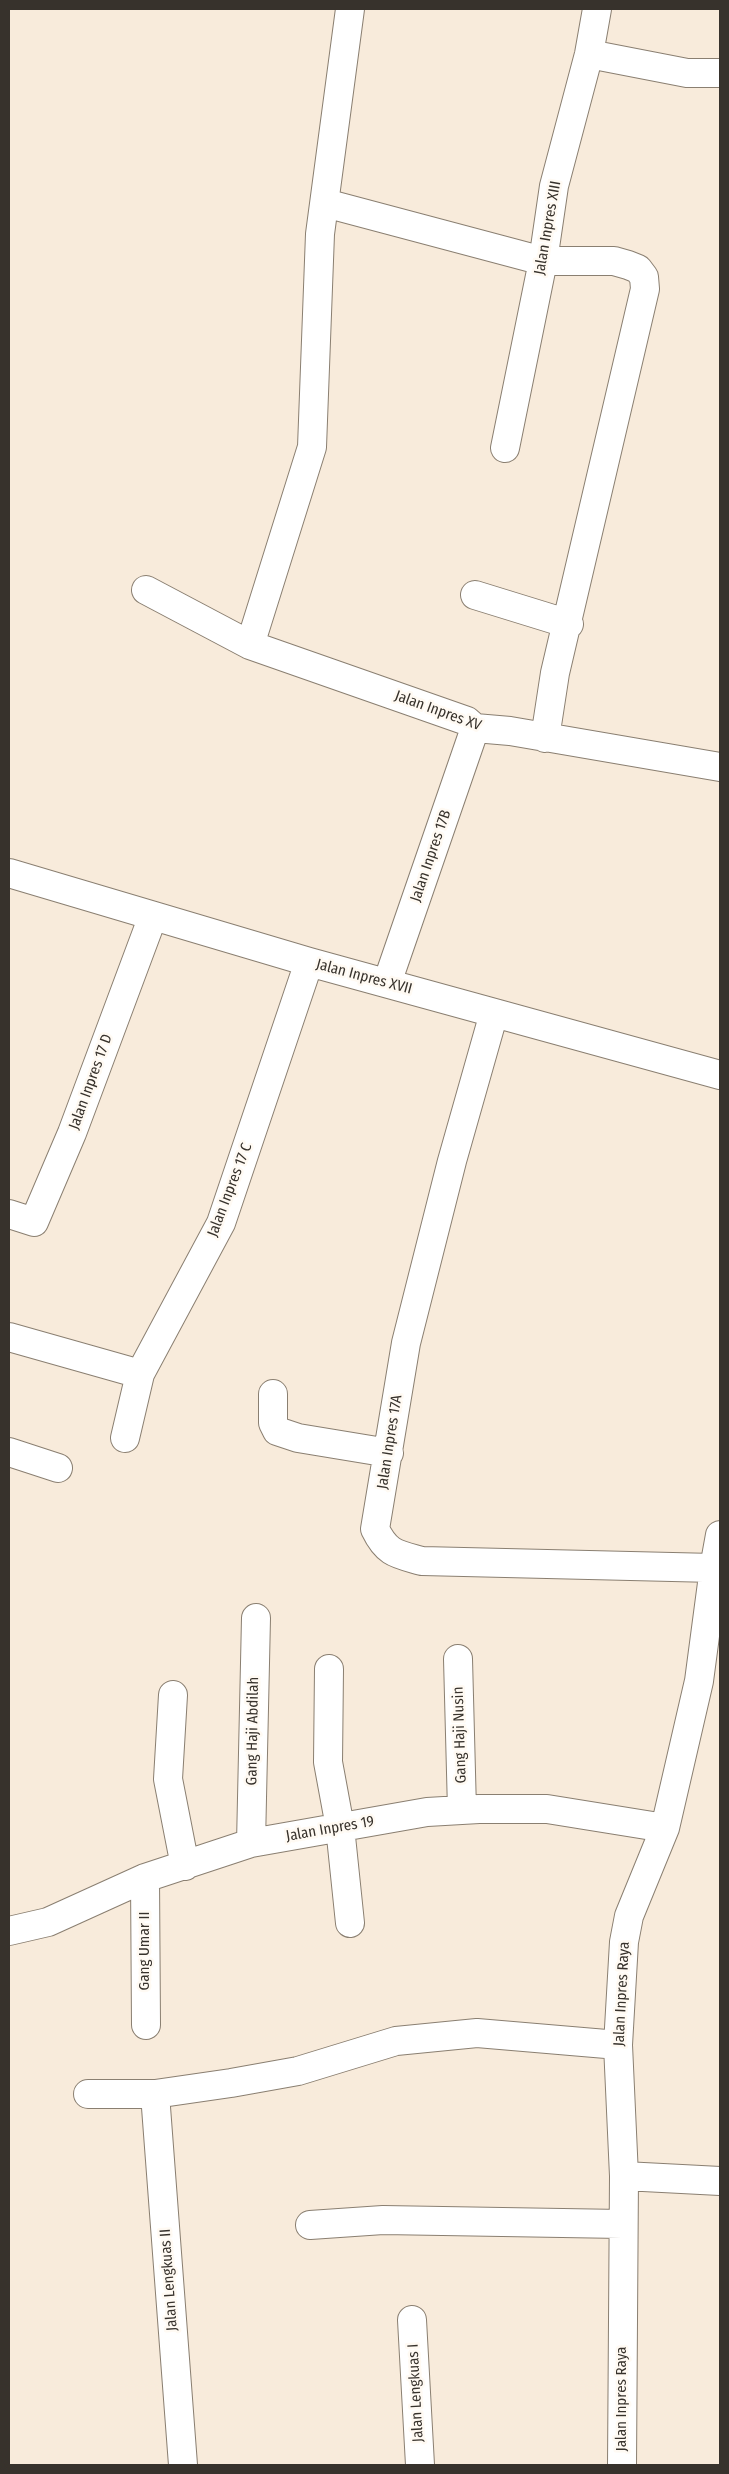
<!DOCTYPE html>
<style>
body{margin:0}
#map{position:relative;width:729px;height:2474px;overflow:hidden;background:#f8ebdb;font-family:"Fira Sans Condensed",sans-serif}
canvas{display:block}
.frame{position:absolute;inset:0;border:10px solid #37322c;pointer-events:none}
</style>
<div id="map">
<canvas width="729" height="2474"></canvas>
<div class="frame"></div>
</div>
<script>
const g = document.querySelector('canvas').getContext('2d');
g.lineJoin = 'round';
function strokePath(path, color, width, dash) {
  g.strokeStyle = color;
  g.lineWidth = width;
  g.lineCap = dash ? 'butt' : 'round';
  g.setLineDash(dash || []);
  g.stroke(path);
}
function drawText(font, color, halo, rows, align = 'center') {
  g.font = font + ' "Fira Sans Condensed",sans-serif';
  g.lineWidth = 5;
  g.setLineDash([]);
  g.textBaseline = 'middle';
  g.strokeStyle = halo;
  g.fillStyle = color;
  for (const [text, x, y, turn = 0] of rows) {
    g.save();
    g.translate(x, y);
    g.rotate((+turn || 0) * Math.PI / 180);
    g.textAlign = isNaN(turn) ? turn : align;
    if (halo) g.strokeText(text, 0, 0);
    g.fillText(text, 0, 0);
    g.restore();
  }
}
const minor = new Path2D(`
 M589,54L687,73H720
 M325,203L543,261H614L628,265L638,269L644,277L645,289L555,673L545,738
 M505,448L543,261L554,186L589,54L597,9
 M146,590L250,645L467,721L475,728L510,731L720,767
 M475,595L569,624
 M250,645L312,447L320,234L350,9
 M9,873L309,962L720,1075
 M387,983L475,728
 M494,1013L452,1161L406,1343L375,1529C387,1554 397,1554 422,1561L714,1568
 M9,1214L34,1222L72,1133L153,916
 M9,1337L140,1374
 M273,1394V1423L277,1431L298,1438L389,1453
 M125,1438L140,1374L221,1223L309,962
 M9,1452L58,1468
 M458,1659L462,1810
 M329,1669L328,1762L340,1827L350,1923
 M173,1695L168,1779L185,1866
 M251,1843L256,1618
 M145,1878L146,2025
 M9,1931L48,1922L145,1878L251,1843L427,1812L479,1809H547L665,1828
 M88,2094H155L231,2083L298,2071L396,2041L477,2033L618,2045
 M155,2094L183,2465
 M624,2176L720,2181
 M310,2225L383,2220L622,2224
 M412,2320L420,2465
 M622,2465L624,2176L618,2045L624,1942L629,1916L665,1828L699,1681L714,1568L720,1535`);
strokePath(minor, '#8a7f71', 30);
strokePath(minor, '#fff', 28);
drawText('15px', '#37322c', '#fffaf3', [
 ["Jalan Inpres XIII",548,228,-80],
 ["Jalan Inpres XV",438,711,20],
 ["Jalan Inpres 17B",431,856,-71],
 ["Jalan Inpres XVII",364,977,15],
 ["Jalan Inpres 17 D",91,1082,-70],
 ["Jalan Inpres 17 C",230,1190,-69],
 ["Jalan Inpres 17A",390,1442,-81],
 ["Gang Haji Abdilah",253,1731,-89],
 ["Gang Haji Nusin",460,1735,-92],
 ["Jalan Inpres 19",330,1829,-10],
 ["Gang Umar II",145,1951,-90],
 ["Jalan Inpres Raya",622,1994,-87],
 ["Jalan Lengkuas II",169,2280,-94],
 ["Jalan Lengkuas I",416,2393,-93],
 ["Jalan Inpres Raya",622,2399,-90]
]);
</script>
